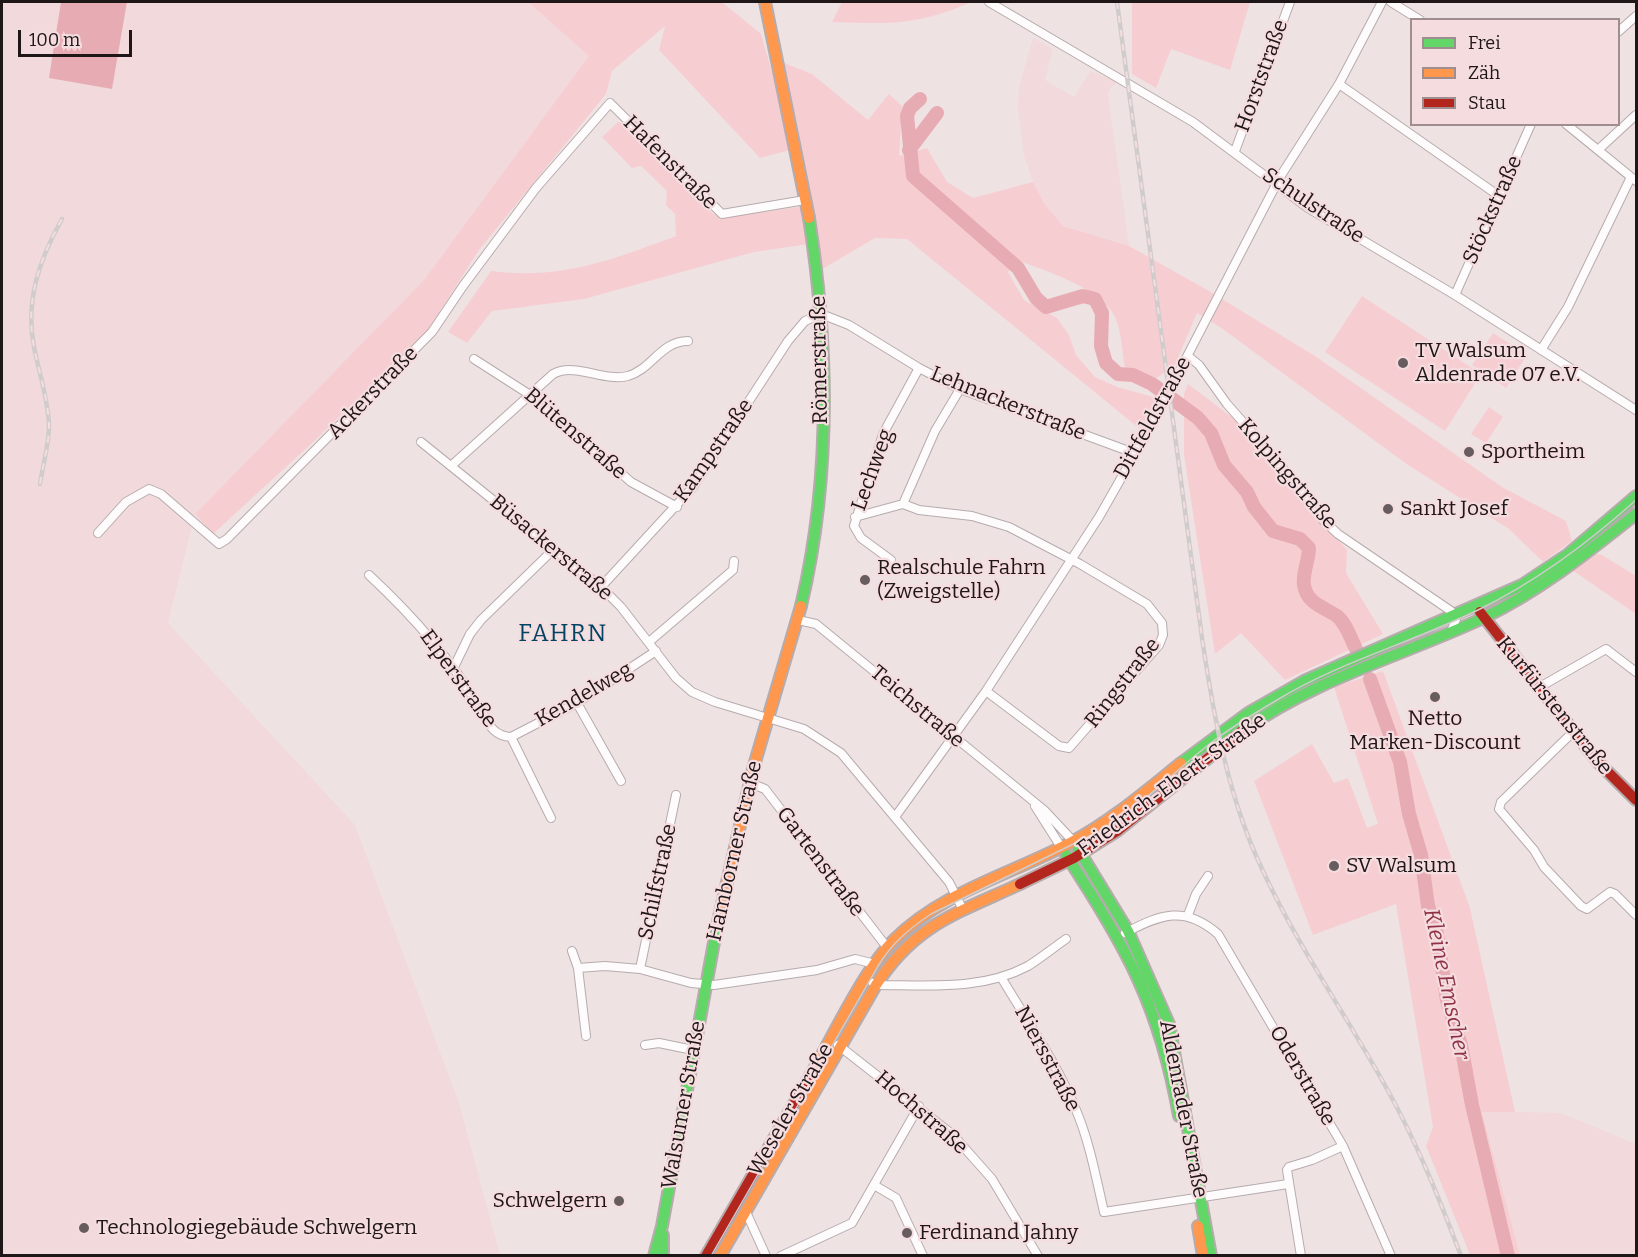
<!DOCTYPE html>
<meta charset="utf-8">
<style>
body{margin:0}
#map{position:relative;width:1638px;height:1257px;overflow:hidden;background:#efe2e3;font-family:Bitter,serif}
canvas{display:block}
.frame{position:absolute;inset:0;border:3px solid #1e1617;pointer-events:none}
.legend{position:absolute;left:1410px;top:18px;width:210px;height:108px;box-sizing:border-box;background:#f5dcdf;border:2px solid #9f8d8f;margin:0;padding:8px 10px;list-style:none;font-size:18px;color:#1e1617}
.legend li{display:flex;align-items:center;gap:12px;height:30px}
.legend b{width:30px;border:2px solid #9f8d8f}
.scale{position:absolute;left:18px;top:30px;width:114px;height:27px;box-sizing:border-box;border:3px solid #1e1617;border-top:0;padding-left:8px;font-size:18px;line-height:21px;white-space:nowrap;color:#1e1617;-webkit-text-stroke:4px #f5dcdf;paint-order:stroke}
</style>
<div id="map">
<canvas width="1638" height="1257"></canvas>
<div class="frame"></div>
<ul class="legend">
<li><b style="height:8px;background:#63d668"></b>Frei</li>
<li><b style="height:8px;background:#ff974d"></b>Zäh</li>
<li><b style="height:8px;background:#b3261e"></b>Stau</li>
</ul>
<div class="scale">100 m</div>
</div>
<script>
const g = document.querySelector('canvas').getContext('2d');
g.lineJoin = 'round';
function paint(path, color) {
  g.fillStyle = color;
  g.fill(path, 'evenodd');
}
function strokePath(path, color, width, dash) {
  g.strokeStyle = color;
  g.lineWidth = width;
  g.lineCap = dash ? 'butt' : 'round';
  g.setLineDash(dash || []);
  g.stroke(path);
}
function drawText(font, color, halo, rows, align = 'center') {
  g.font = font + ' Bitter,serif';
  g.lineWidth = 4.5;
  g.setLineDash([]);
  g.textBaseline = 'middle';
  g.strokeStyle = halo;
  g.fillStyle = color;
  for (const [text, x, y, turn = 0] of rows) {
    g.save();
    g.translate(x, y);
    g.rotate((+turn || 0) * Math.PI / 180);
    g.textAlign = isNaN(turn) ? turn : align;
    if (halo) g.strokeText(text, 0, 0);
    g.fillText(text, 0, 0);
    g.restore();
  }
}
paint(new Path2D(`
 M2,2H61L50,78L112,89L127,2H528L590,56L424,280L195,514L168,623L355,825L459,1103L500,1255L2,1256Z
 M1033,38L1053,49L1045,80L1074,97L1090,71L1118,82L1110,88L1108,95L1129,246L1063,226L1044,203L1033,182L1024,156L1018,109L1019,87Z
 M1482,1111L1561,1113L1636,1144V1255H1520Z`), '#f2d9dc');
paint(new Path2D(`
 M528,2H722L761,34L794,149L760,158L659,50L665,26L612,71L606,94L479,250L426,333L311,444L213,534L195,514L424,280L589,56Z
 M842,2H971C917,26 889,24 832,22Z
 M1132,2H1250L1230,70L1171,49L1156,88L1132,74Z
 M784,63L812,74L868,120L889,94L902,106L899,156L927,148L947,182L973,198L1033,182L1044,203L1063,226L1129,246L1209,291L1315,356L1502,487L1566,521L1572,541L1543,562L1509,529L1408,465L1220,327L1197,313L1175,365L1155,379L1125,368C1122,353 1122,332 1115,317C1101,288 1048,272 1020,261L1008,272L1024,300L1057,318L1069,335L1076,355L1095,377L1117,387L1157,398L1140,429L907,239L875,238L819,271Z
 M618,122L625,124L712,213L721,218L798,207L803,211L809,244L754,252L584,299L492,311L467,343L448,332L491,271C561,280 612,260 676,236L675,214L666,205L667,191L641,166L632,168L602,137Z
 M1362,296L1481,374L1445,431L1325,352Z
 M1493,333L1527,355L1506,388L1472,365Z
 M1188,384L1237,421L1279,475L1347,550L1346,573L1383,634L1285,680L1241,633L1215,654L1184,455V394Z
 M1489,407L1503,417L1486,443L1471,434Z
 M1592,553L1602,555L1636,576V614L1572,570Z
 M1383,671L1470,908L1515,1112H1482L1520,1255H1470L1426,1146L1433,1127L1396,904L1313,935L1254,781L1312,744L1334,783L1348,778L1367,828L1378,824L1334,687Z`), '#f6ced2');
paint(new Path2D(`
 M61,2H127L112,89L49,78Z`), '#e7abb3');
strokePath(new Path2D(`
 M920,99L910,108L907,116L913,176L1018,268L1036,298L1046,307L1083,296L1095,299L1102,313L1101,346L1106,363L1118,374L1133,375L1152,384L1198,418L1211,433L1224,465L1247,492L1254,507L1273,531L1300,539L1309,548C1309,560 1302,574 1304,585C1307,604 1324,607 1337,616C1346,623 1351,639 1356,649
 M909,150L937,113
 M1370,679L1400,762L1409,814L1421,855L1428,906L1436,928L1447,1000L1461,1045L1472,1105L1508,1256`), '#e7abb3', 14);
const street = new Path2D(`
 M989,2L1193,122L1308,208L1455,295L1636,410
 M1391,2L1420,20
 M1618,32L1636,16
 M1339,84L1499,196
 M1566,124L1636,181
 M1599,149L1636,115
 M1235,151L1290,2
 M1455,295L1531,124
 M1541,350L1568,307L1631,177
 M1188,356L1199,365L1227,404L1279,463L1323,520L1338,534L1451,611L1456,619L1451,632
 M474,359L538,400L631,482L677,507
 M421,442L601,587L621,607L676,678L692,692L715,702L804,729L841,753L949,882L963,910
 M451,466L553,374C576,362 603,382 628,376C652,369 661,341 688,341
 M903,504L935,431L960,389
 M855,517L903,504L919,510L972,516L1009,527L1080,564L1147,604L1162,623L1163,635L1159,645L1069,748L1059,746L986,691
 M98,533L126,502L149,489L161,494L219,544L227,539L432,332L463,286L536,188L610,103L722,214L805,200
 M891,560L861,538L854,526L883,434L919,368
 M369,575C412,615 450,657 479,707C488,722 492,736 511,737L551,818
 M601,587L693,487L788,341L805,321L821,314L849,325L919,368L960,389L1134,453
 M798,620L816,624L1044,810L1073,841
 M649,642L733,570L734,561
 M454,667L470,634L481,620L554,549
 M1538,688L1606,649L1636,672
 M577,703L621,781
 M1573,732L1501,802L1499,809L1534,850L1544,867L1581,906L1587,909L1610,892L1615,894L1636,915
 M511,737L577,703L656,651
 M750,783L765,789L886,946
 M1035,806L1061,847
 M895,817L986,691L1099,517L1152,424L1280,177L1339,84L1382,2
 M1188,915L1196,894L1208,876
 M1125,933C1161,914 1185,905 1218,934L1343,1146L1391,1256
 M572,951L578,968L586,1036
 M578,968L605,966L640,969L691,983L714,985L817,970L855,959L875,964
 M640,969L676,795
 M1001,977C1027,1021 1057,1063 1076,1110C1090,1143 1096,1178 1104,1212L1288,1184
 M873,983L876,985C928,985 981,991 1028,966C1041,958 1053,948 1066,939
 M645,1045L659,1043L693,1050
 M838,1045L953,1135L992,1179L1038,1256
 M874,1185L896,1198L923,1256
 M746,1212L766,1256
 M781,1256L852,1223L919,1106
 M1301,1256L1287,1170L1289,1167L1312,1160L1343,1146`);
const fast = new Path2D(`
 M801,606C831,479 829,346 809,218
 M1242,731C1315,679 1401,656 1481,619C1538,592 1587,553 1636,514
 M1181,763L1248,713L1304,681L1522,585L1567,555L1636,496
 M1078,849L1128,931L1169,1024L1211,1256
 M1066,855C1126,946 1160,1007 1179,1116
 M663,1235V1256
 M654,1256L662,1226L717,926`);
const slow = new Path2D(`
 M765,2L809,218
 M717,926L753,769L801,606
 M810,1076C833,1037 863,971 894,940C942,892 1011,874 1070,843C1110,822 1146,791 1181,763
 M1198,1226L1203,1256
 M720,1256L876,985C915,924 958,913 1020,884`);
const jam = new Path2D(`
 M1480,612L1597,761L1636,800
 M1020,884L1074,858L1117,831L1242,731
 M706,1256L810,1076`);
strokePath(street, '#b6acad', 10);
strokePath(fast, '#b6acad', 14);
strokePath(slow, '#b6acad', 14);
strokePath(jam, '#b6acad', 14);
strokePath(street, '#fdfbfb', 8);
strokePath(fast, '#63d668', 10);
strokePath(slow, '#ff974d', 10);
strokePath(jam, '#b3261e', 10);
strokePath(new Path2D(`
 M711,1256L878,966C892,943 909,929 931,914L1106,828C1144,803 1176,770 1212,742C1232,727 1255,713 1277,700C1341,661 1414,642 1480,609C1539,580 1588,543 1636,500`), '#d0cccc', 1.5);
const rail = new Path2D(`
 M1117,2L1202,638C1214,718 1228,798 1263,871C1298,947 1347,1016 1387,1089C1417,1143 1439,1198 1461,1256
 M40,484C43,464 49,445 49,425C48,398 39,373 34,347C25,301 39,260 62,219`);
strokePath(rail, '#d0cccc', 4.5);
strokePath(rail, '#f5dcdf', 2, [7]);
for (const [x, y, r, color] of [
 [1403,363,6,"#675d5e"],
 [1469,452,6,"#675d5e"],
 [1388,509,6,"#675d5e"],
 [865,580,6,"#675d5e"],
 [1435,697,6,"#675d5e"],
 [1334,866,6,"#675d5e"],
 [619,1201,6,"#675d5e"],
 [84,1228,6,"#675d5e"],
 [907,1233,6,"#675d5e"]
]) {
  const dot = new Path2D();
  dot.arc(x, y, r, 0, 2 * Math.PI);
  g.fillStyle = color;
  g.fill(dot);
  strokePath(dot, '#f5dcdf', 2);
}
drawText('21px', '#1e1617', '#f5dcdf', [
 ["Horststraße",1262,76,-70],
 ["Hafenstraße",670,163,45],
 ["Schulstraße",1313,206,34],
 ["Stöckstraße",1493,210,-66],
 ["Römerstraße",820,360,-91],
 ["Ackerstraße",373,393,-46],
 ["Lehnackerstraße",1008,404,22],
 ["Dittfeldstraße",1153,418,-61],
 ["Blütenstraße",575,434,41],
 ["Kampstraße",714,451,-55],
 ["Lechweg",873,470,-70],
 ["Kolpingstraße",1287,474,49],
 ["Büsackerstraße",551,548,40],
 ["Elperstraße",458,679,54],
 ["Ringstraße",1123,683,-52],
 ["Kendelweg",584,695,-30],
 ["Kurfürstenstraße",1554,706,51],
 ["Teichstraße",917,707,40],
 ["Friedrich-Ebert-Straße",1172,785,-36],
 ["Hamborner Straße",735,851,-77],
 ["Gartenstraße",820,862,53],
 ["Schilfstraße",658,882,-78],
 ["Niersstraße",1047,1059,62],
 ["Oderstraße",1302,1076,60],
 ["Walsumer Straße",684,1105,-80],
 ["Aldenrader Straße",1183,1109,79],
 ["Weseler Straße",791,1110,-60],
 ["Hochstraße",921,1113,41]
]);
drawText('21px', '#1e1617', '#f5dcdf', [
 ["TV Walsum",1415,351],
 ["Aldenrade 07 e.V.",1415,375],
 ["Sportheim",1481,452],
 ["Sankt Josef",1400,509],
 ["Realschule Fahrn",877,568],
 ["(Zweigstelle)",877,592],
 ["Netto",1435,719,"center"],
 ["Marken-Discount",1435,743,"center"],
 ["SV Walsum",1346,866],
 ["Schwelgern",607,1201,"right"],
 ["Technologiegebäude Schwelgern",96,1228],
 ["Ferdinand Jahny",919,1233]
], 'left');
drawText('italic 22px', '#8e3144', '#f5dcdf', [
 ["Kleine Emscher",1446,984,78]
]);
g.letterSpacing = '1.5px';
drawText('24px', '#004362', '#f5dcdf', [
 ["FAHRN",563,634]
]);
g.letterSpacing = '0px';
</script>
